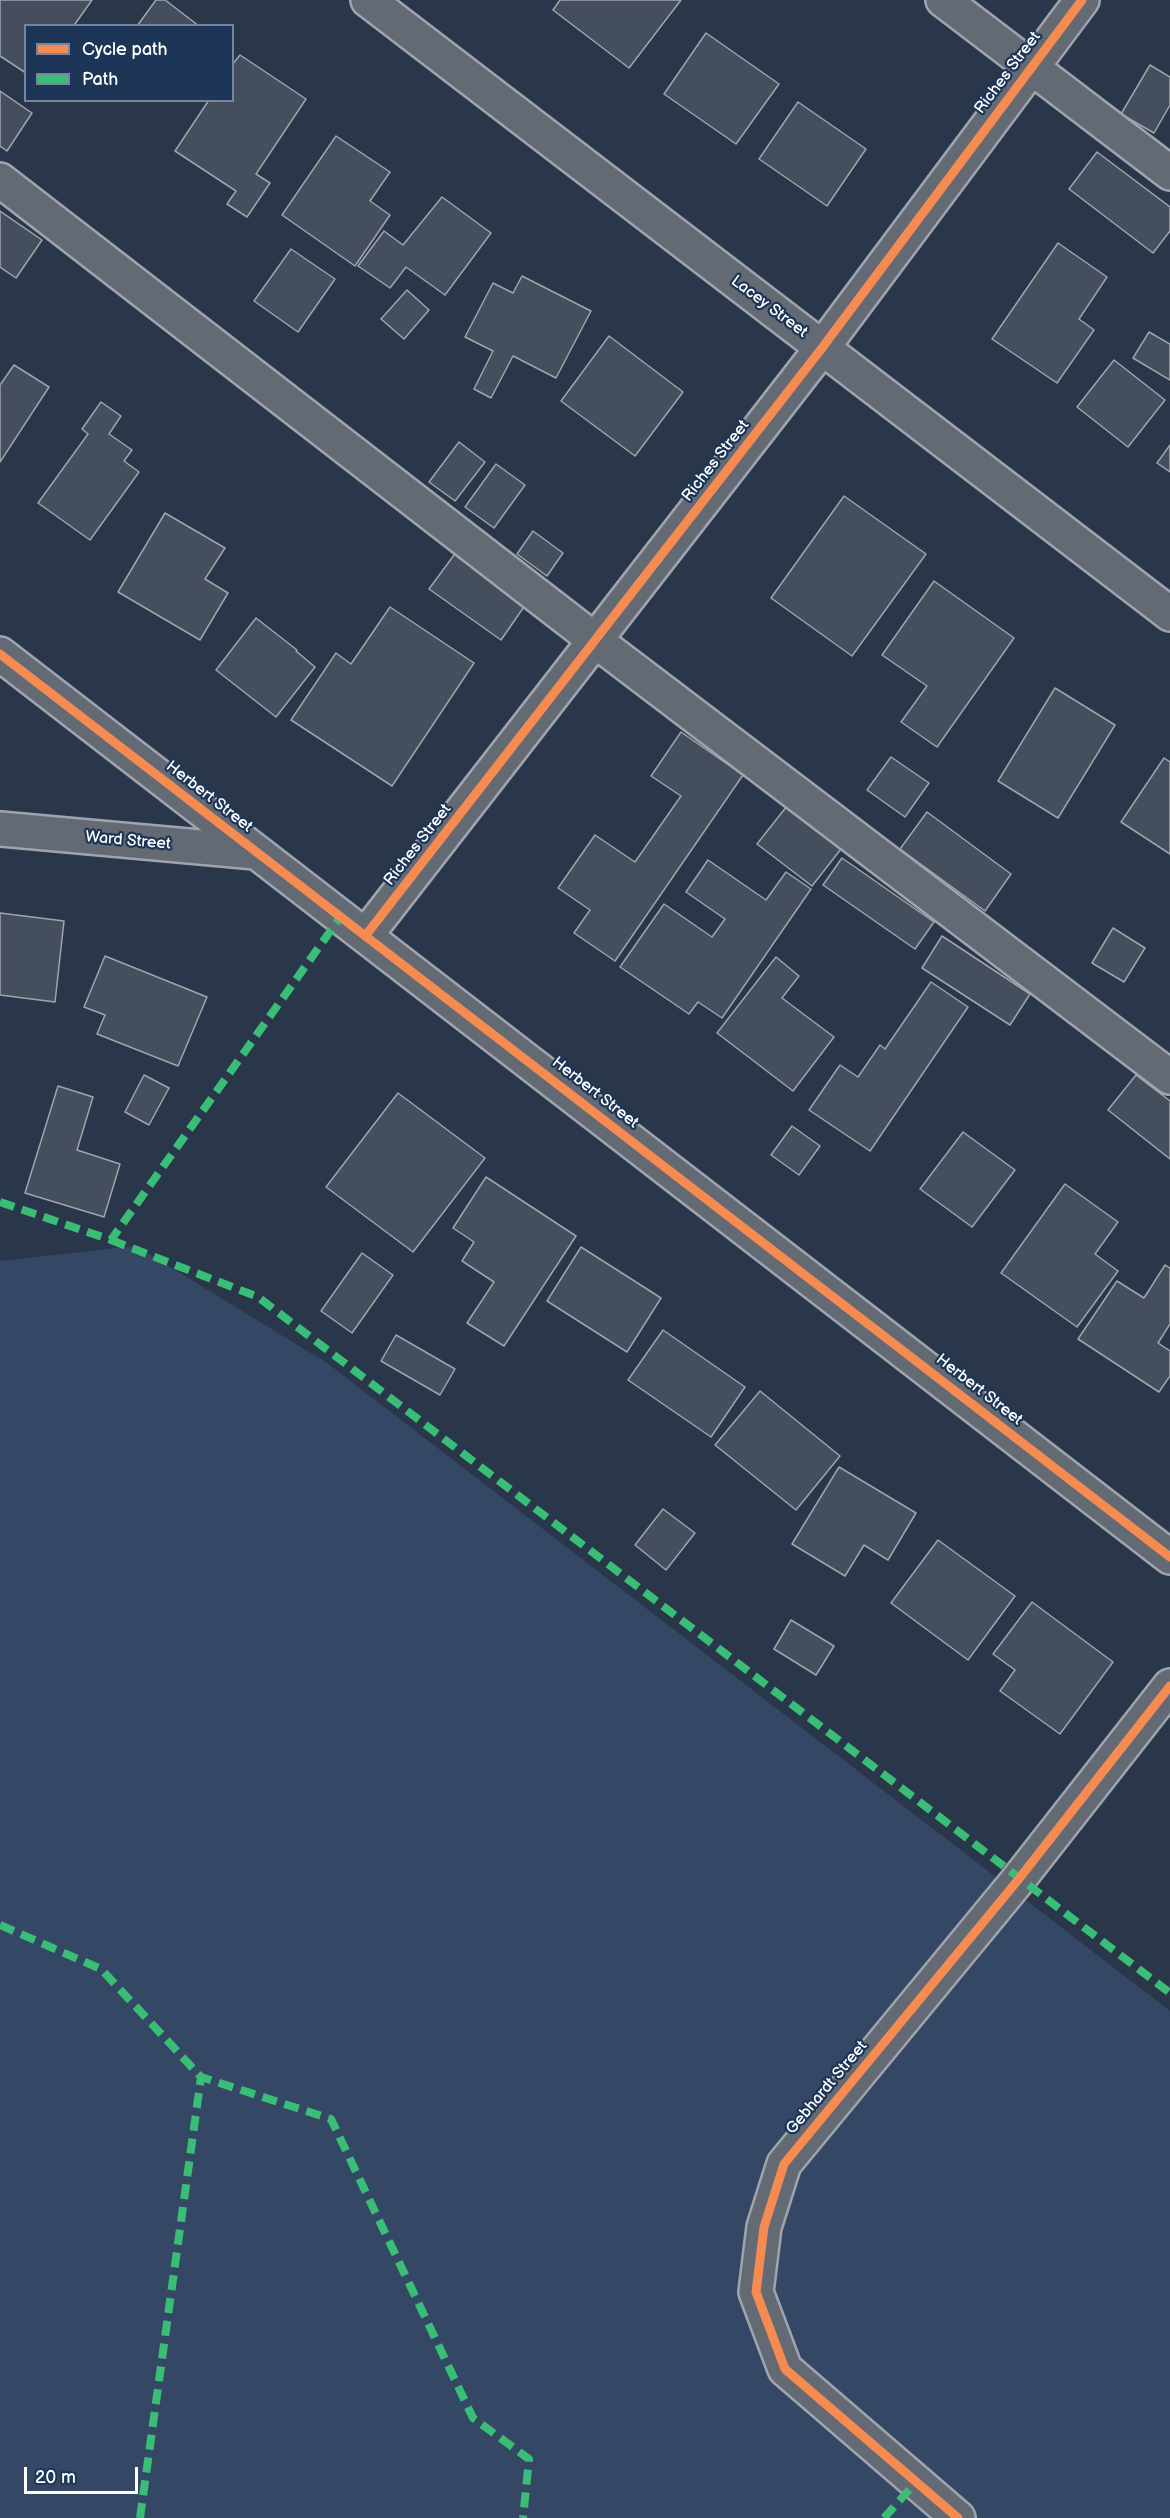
<!DOCTYPE html>
<style>
body{margin:0}
#map{position:relative;width:1170px;height:2518px;overflow:hidden;background:#2a374a;font-family:"Balsamiq Sans",sans-serif}
canvas{display:block}
.legend{position:absolute;left:24px;top:24px;width:210px;height:78px;box-sizing:border-box;background:#1d3557;border:2px solid #77869a;margin:0;padding:8px 10px;list-style:none;font-size:18px;color:#fff}
.legend li{display:flex;align-items:center;gap:12px;height:30px}
.legend b{width:30px;border:2px solid #77869a}
.scale{position:absolute;left:24px;top:2467px;width:114px;height:27px;box-sizing:border-box;border:3px solid #fff;border-top:0;padding-left:8px;font-size:18px;line-height:21px;white-space:nowrap;color:#fff;-webkit-text-stroke:4px #1d3557;paint-order:stroke}
</style>
<div id="map">
<canvas width="1170" height="2518"></canvas>
<ul class="legend">
<li><b style="height:8px;background:#f68b52"></b>Cycle path</li>
<li><b style="height:8px;background:#3abd76"></b>Path</li>
</ul>
<div class="scale">20 m</div>
</div>
<script>
const g = document.querySelector('canvas').getContext('2d');
g.lineJoin = 'round';
function paint(path, color) {
  g.fillStyle = color;
  g.fill(path, 'evenodd');
}
function strokePath(path, color, width, dash) {
  g.strokeStyle = color;
  g.lineWidth = width;
  g.lineCap = dash ? 'butt' : 'round';
  g.setLineDash(dash || []);
  g.stroke(path);
}
function drawText(font, color, halo, rows, align = 'center') {
  g.font = font + ' "Balsamiq Sans",sans-serif';
  g.lineWidth = 4.5;
  g.setLineDash([]);
  g.textBaseline = 'middle';
  g.strokeStyle = halo;
  g.fillStyle = color;
  for (const [text, x, y, turn = 0] of rows) {
    g.save();
    g.translate(x, y);
    g.rotate((+turn || 0) * Math.PI / 180);
    g.textAlign = isNaN(turn) ? turn : align;
    if (halo) g.strokeText(text, 0, 0);
    g.fillText(text, 0, 0);
    g.restore();
  }
}
paint(new Path2D(`
 M136,1246L327,1363L1170,2011V2518H0V1261Z`), '#344865');
const building = new Path2D(`
 M0,0H92L75,24L78,26H26V73L0,56Z
 M156,0H165L199,26H137Z
 M560,0H681L629,68L553,10Z
 M706,33L779,84L736,144L664,94Z
 M240,55L306,99L256,174L270,183L247,217L227,204L236,191L175,151L209,100H232V65Z
 M1150,65L1170,77V105L1154,133L1121,114Z
 M0,91L32,113L7,151L0,146Z
 M798,102L866,149L827,206L759,159Z
 M336,136L390,172L370,201L390,215L355,266L282,215Z
 M1097,152L1170,207V231L1153,253L1069,189Z
 M442,197L491,233L445,295L406,267L390,288L358,266L384,231L403,245Z
 M0,211L42,240L16,278L0,267Z
 M1058,243L1107,277L1079,319L1094,330L1057,383L992,339Z
 M291,249L335,279L298,332L254,301Z
 M522,276L591,311L556,378L513,356L491,398L474,389L493,351L465,337L493,283L513,293Z
 M407,290L429,310L404,339L381,319Z
 M1149,332L1170,344V380L1133,358Z
 M609,336L683,392L635,456L561,401Z
 M1114,360L1165,400L1128,447L1077,407Z
 M14,365L49,387L0,462V385Z
 M101,402L121,416L109,434L132,450L124,461L139,472L90,540L38,503L88,434L82,429Z
 M459,442L485,462L455,501L429,482Z
 M1170,445V472L1157,463Z
 M496,464L525,485L494,528L465,507Z
 M844,496L926,554L852,656L771,598Z
 M165,513L225,548L205,579L228,593L200,640L118,592Z
 M533,531L563,553L547,576L517,554Z
 M457,551L528,601L501,640L429,589Z
 M934,581L1014,638L937,747L901,722L927,686L882,655Z
 M390,607L474,663L392,786L291,720L336,653L351,664Z
 M256,618L297,650L296,651L315,667L276,717L216,670Z
 M1055,688L1115,725L1058,818L998,781Z
 M681,732L743,775L615,961L574,933L590,910L558,888L595,835L635,862L681,796L651,776Z
 M891,757L929,783L905,817L867,790Z
 M1164,758L1170,762V854L1121,822Z
 M787,806L841,849L812,886L757,844Z
 M927,812L1011,874L985,911L900,849Z
 M842,858L934,922L915,949L823,885Z
 M708,860L766,900L786,872L811,889L722,1018L698,1002L689,1014L620,967L664,904L712,937L725,919L686,892Z
 M0,913L64,921L55,1002L0,995Z
 M1113,928L1145,948L1124,982L1092,963Z
 M942,936L1030,994L1010,1025L922,968Z
 M105,956L207,997L178,1066L97,1034L105,1015L84,1007Z
 M776,957L799,976L782,998L834,1037L793,1091L717,1033Z
 M931,982L968,1007L870,1151L809,1110L840,1065L858,1077L880,1045L885,1049Z
 M144,1075L169,1088L149,1125L125,1112Z
 M1136,1075L1170,1101V1159L1108,1110Z
 M58,1086L93,1097L77,1150L120,1164L104,1217L25,1193Z
 M398,1093L485,1158L413,1252L326,1187Z
 M792,1126L820,1146L799,1175L771,1155Z
 M963,1132L1015,1170L972,1227L920,1189Z
 M486,1177L576,1236L504,1346L467,1323L494,1282L462,1261L474,1242L453,1228Z
 M1065,1184L1118,1222L1095,1254L1118,1271L1077,1327L1001,1273Z
 M581,1247L661,1298L627,1352L547,1301Z
 M362,1253L393,1275L352,1333L321,1311Z
 M1165,1265L1170,1268V1324L1158,1343L1170,1351V1376L1159,1392L1078,1339L1117,1281L1144,1298Z
 M663,1330L745,1387L711,1437L628,1380Z
 M396,1335L455,1369L440,1395L381,1361Z
 M760,1391L840,1456L796,1510L715,1445Z
 M839,1467L916,1513L888,1560L864,1545L845,1576L792,1544Z
 M663,1509L695,1533L666,1570L635,1545Z
 M938,1540L1015,1596L968,1660L891,1603Z
 M1032,1602L1113,1662L1060,1734L1000,1691L1015,1670L993,1654Z
 M791,1620L834,1646L816,1675L774,1649Z`);
paint(building, '#444e5c');
strokePath(building, '#9fa5ae', 1.5);
const minor = new Path2D(`
 M368,0L1170,614
 M943,0L1170,173
 M0,180L596,641L1170,1077
 M0,654L1170,1557
 M0,829L255,852
 M366,935L822,348L1082,0
 M958,2518L785,2369L756,2292L764,2227L784,2164L1018,1880L1170,1686`);
strokePath(minor, '#9fa5ae', 38);
strokePath(minor, '#636a74', 33);
strokePath(new Path2D(`
 M0,1202L111,1240L341,916
 M111,1240L258,1297L1170,1993
 M0,1925L101,1969L201,2077L331,2119L473,2418L529,2459L523,2518
 M140,2518L201,2077
 M884,2518L916,2482`), '#3abd76', 8, [15, 8]);
strokePath(new Path2D(`
 M0,654L1170,1557
 M366,935L822,348L1082,0
 M958,2518L785,2369L756,2292L764,2227L784,2164L1018,1880L1170,1686`), '#f68b52', 9);
drawText('16px', '#fff', '#1d3557', [
 ["Riches Street",1008,73,-53],
 ["Lacey Street",769,307,37],
 ["Riches Street",716,461,-52],
 ["Herbert Street",209,797,38],
 ["Ward Street",128,841,5],
 ["Riches Street",418,845,-52],
 ["Herbert Street",595,1093,38],
 ["Herbert Street",979,1390,38],
 ["Gebhardt Street",827,2088,-50]
]);
</script>
